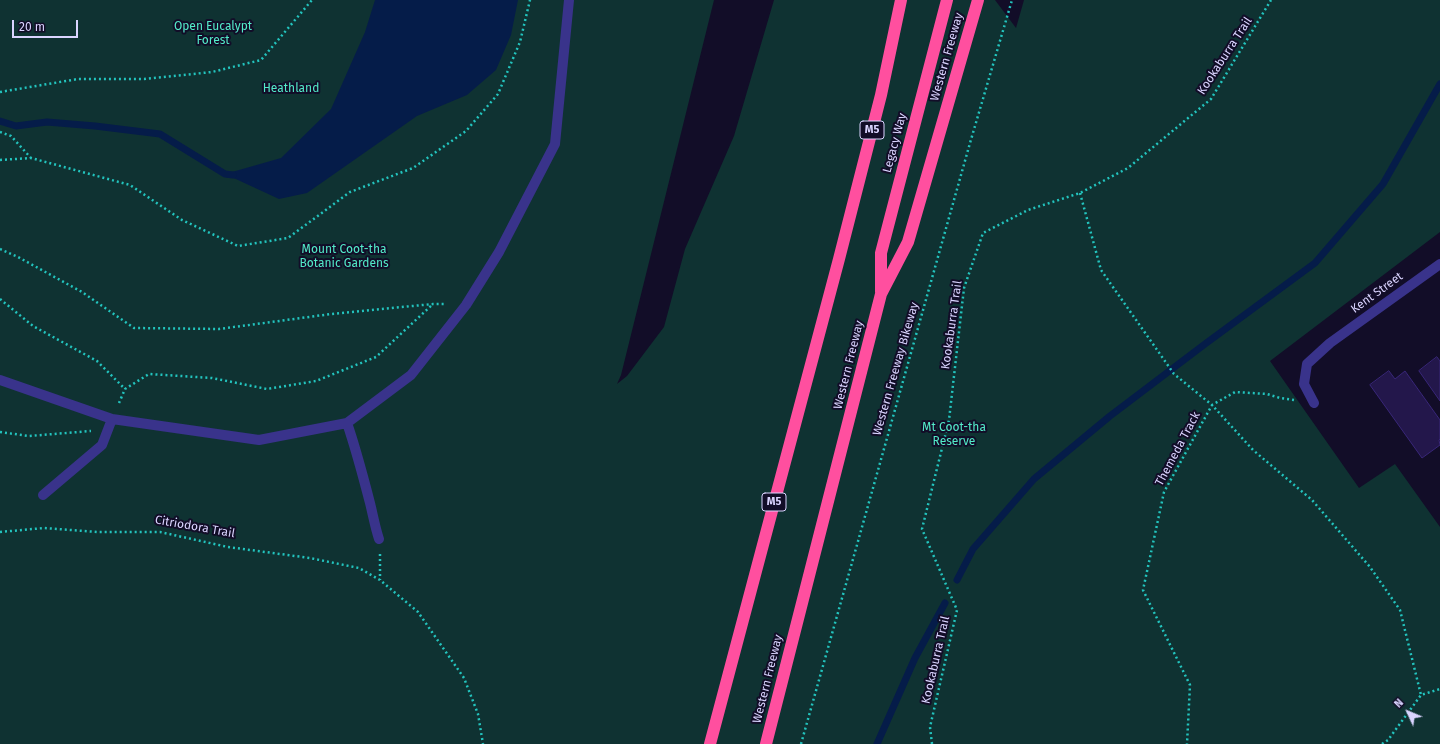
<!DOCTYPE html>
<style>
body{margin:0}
#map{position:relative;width:1440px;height:744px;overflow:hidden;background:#120d28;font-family:"Fira Sans",sans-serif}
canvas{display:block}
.north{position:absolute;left:1388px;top:692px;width:40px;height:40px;-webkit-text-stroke:3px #120d28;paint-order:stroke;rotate:314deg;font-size:11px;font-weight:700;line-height:16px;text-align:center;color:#dad4ff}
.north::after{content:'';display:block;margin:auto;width:14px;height:18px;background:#dad4ff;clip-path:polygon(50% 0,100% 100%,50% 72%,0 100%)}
.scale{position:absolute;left:12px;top:20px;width:66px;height:18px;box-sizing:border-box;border:2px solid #dad4ff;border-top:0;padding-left:5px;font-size:12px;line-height:14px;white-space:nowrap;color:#dad4ff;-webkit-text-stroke:3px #120d28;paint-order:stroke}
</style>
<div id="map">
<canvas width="1440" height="744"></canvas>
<div class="north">N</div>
<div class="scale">20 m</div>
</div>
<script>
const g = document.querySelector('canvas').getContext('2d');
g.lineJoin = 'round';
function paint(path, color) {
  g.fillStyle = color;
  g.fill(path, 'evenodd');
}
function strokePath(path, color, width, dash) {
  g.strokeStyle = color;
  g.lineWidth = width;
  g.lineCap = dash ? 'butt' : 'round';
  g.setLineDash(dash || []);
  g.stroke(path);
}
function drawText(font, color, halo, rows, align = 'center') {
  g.font = font + ' "Fira Sans",sans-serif';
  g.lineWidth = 4;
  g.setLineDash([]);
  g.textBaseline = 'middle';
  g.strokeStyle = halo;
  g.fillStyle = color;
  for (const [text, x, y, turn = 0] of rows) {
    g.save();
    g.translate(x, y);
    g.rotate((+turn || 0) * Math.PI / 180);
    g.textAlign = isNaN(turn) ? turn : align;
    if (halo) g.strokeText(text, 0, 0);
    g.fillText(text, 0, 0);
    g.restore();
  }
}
paint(new Path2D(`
 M0,0H714L621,375L617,384L627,376L664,327L685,249L734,136L774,0H995L1016,28L1024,0H1440V232L1270,361L1359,488L1395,464L1440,527V744H0Z`), '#0f3232');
paint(new Path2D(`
 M375,0H518L511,35L496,70L467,95L417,116L307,193L279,199L225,174L281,158L331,109L365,32Z`), '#051c49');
strokePath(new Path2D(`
 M0,121L16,126L47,122L95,126L160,134L225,174L233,175
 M957,580L973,549L1034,479L1110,416L1205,344L1315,263L1383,184L1440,84
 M877,744L915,658L945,603`), '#051c49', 7);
const building = new Path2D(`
 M1437,357L1440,361V401L1419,371Z
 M1389,371L1395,379L1405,371L1440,420V439L1439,440L1440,445L1422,458L1370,385Z`);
paint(building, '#23174b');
strokePath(building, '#392779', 1);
strokePath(new Path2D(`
 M0,92L78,79H144L212,72L261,60L312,0
 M0,132L11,136L31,158
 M0,160L31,158L130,185L182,220L238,246L288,238L350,192L413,168L466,131L498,94L520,42L530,0
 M1080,193L1101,270L1174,374L1212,405L1164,492L1143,590L1190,685L1187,744
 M0,249L18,257L82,292L134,328L219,329L331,314L433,304H446
 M0,299L33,326L97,361L125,389
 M1294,400L1280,398L1267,394L1235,392L1212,405L1253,450L1312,500L1370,567L1400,610L1421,695
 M119,403L125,389L149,374L212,378L267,389L316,381L376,357L433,304
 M0,432L29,436L91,431
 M0,532L44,528L97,532H160L228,547L310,558L359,568L380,580L418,612L464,678L478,714L483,744
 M380,554V580
 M801,744L970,143L1012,0
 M932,744L930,727L957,610L922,529L949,420L964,288L983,233L1028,210L1080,193L1128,168L1211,99L1271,0
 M1382,744L1388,740L1421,695L1440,689`), '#23c4be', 2.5, [2, 3]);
strokePath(new Path2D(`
 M0,380L112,419L259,440L347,423L411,375L466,305L499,252L555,144L569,0
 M1314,403L1304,384L1307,364L1330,343L1440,264
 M347,423C356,449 363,476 370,503C373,515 375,527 379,539
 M43,495L102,445L112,419`), '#39338b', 10);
strokePath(new Path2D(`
 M881,292V253L947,0
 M710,744L839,259L881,95L901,0
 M766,744L881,294L908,242L978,0`), '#ff4f9f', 12);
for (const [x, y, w] of [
 [872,130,24],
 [774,502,24]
]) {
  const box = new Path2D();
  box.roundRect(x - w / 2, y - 9, w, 18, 3);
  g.fillStyle = '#120d28';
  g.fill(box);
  strokePath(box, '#dad4ff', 1);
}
drawText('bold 11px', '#dad4ff', null, [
 ["M5",872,130],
 ["M5",774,502]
]);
drawText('12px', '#53ebc9', '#120d28', [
 ["Open Eucalypt",213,27],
 ["Forest",213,41],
 ["Heathland",291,89],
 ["Mount Coot-tha",344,250],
 ["Botanic Gardens",344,264],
 ["Mt Coot-tha",954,428],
 ["Reserve",954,442]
]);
drawText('12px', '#dad4ff', '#120d28', [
 ["Kookaburra Trail",1225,56,-57],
 ["Western Freeway",947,57,-74],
 ["Legacy Way",895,143,-75],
 ["Kent Street",1377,293,-36],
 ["Kookaburra Trail",952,325,-82],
 ["Western Freeway",849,365,-76],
 ["Western Freeway Bikeway",896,369,-74],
 ["Themeda Track",1178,449,-62],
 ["Citriodora Trail",195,527,10],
 ["Kookaburra Trail",936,660,-77],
 ["Western Freeway",768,679,-76]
]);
</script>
